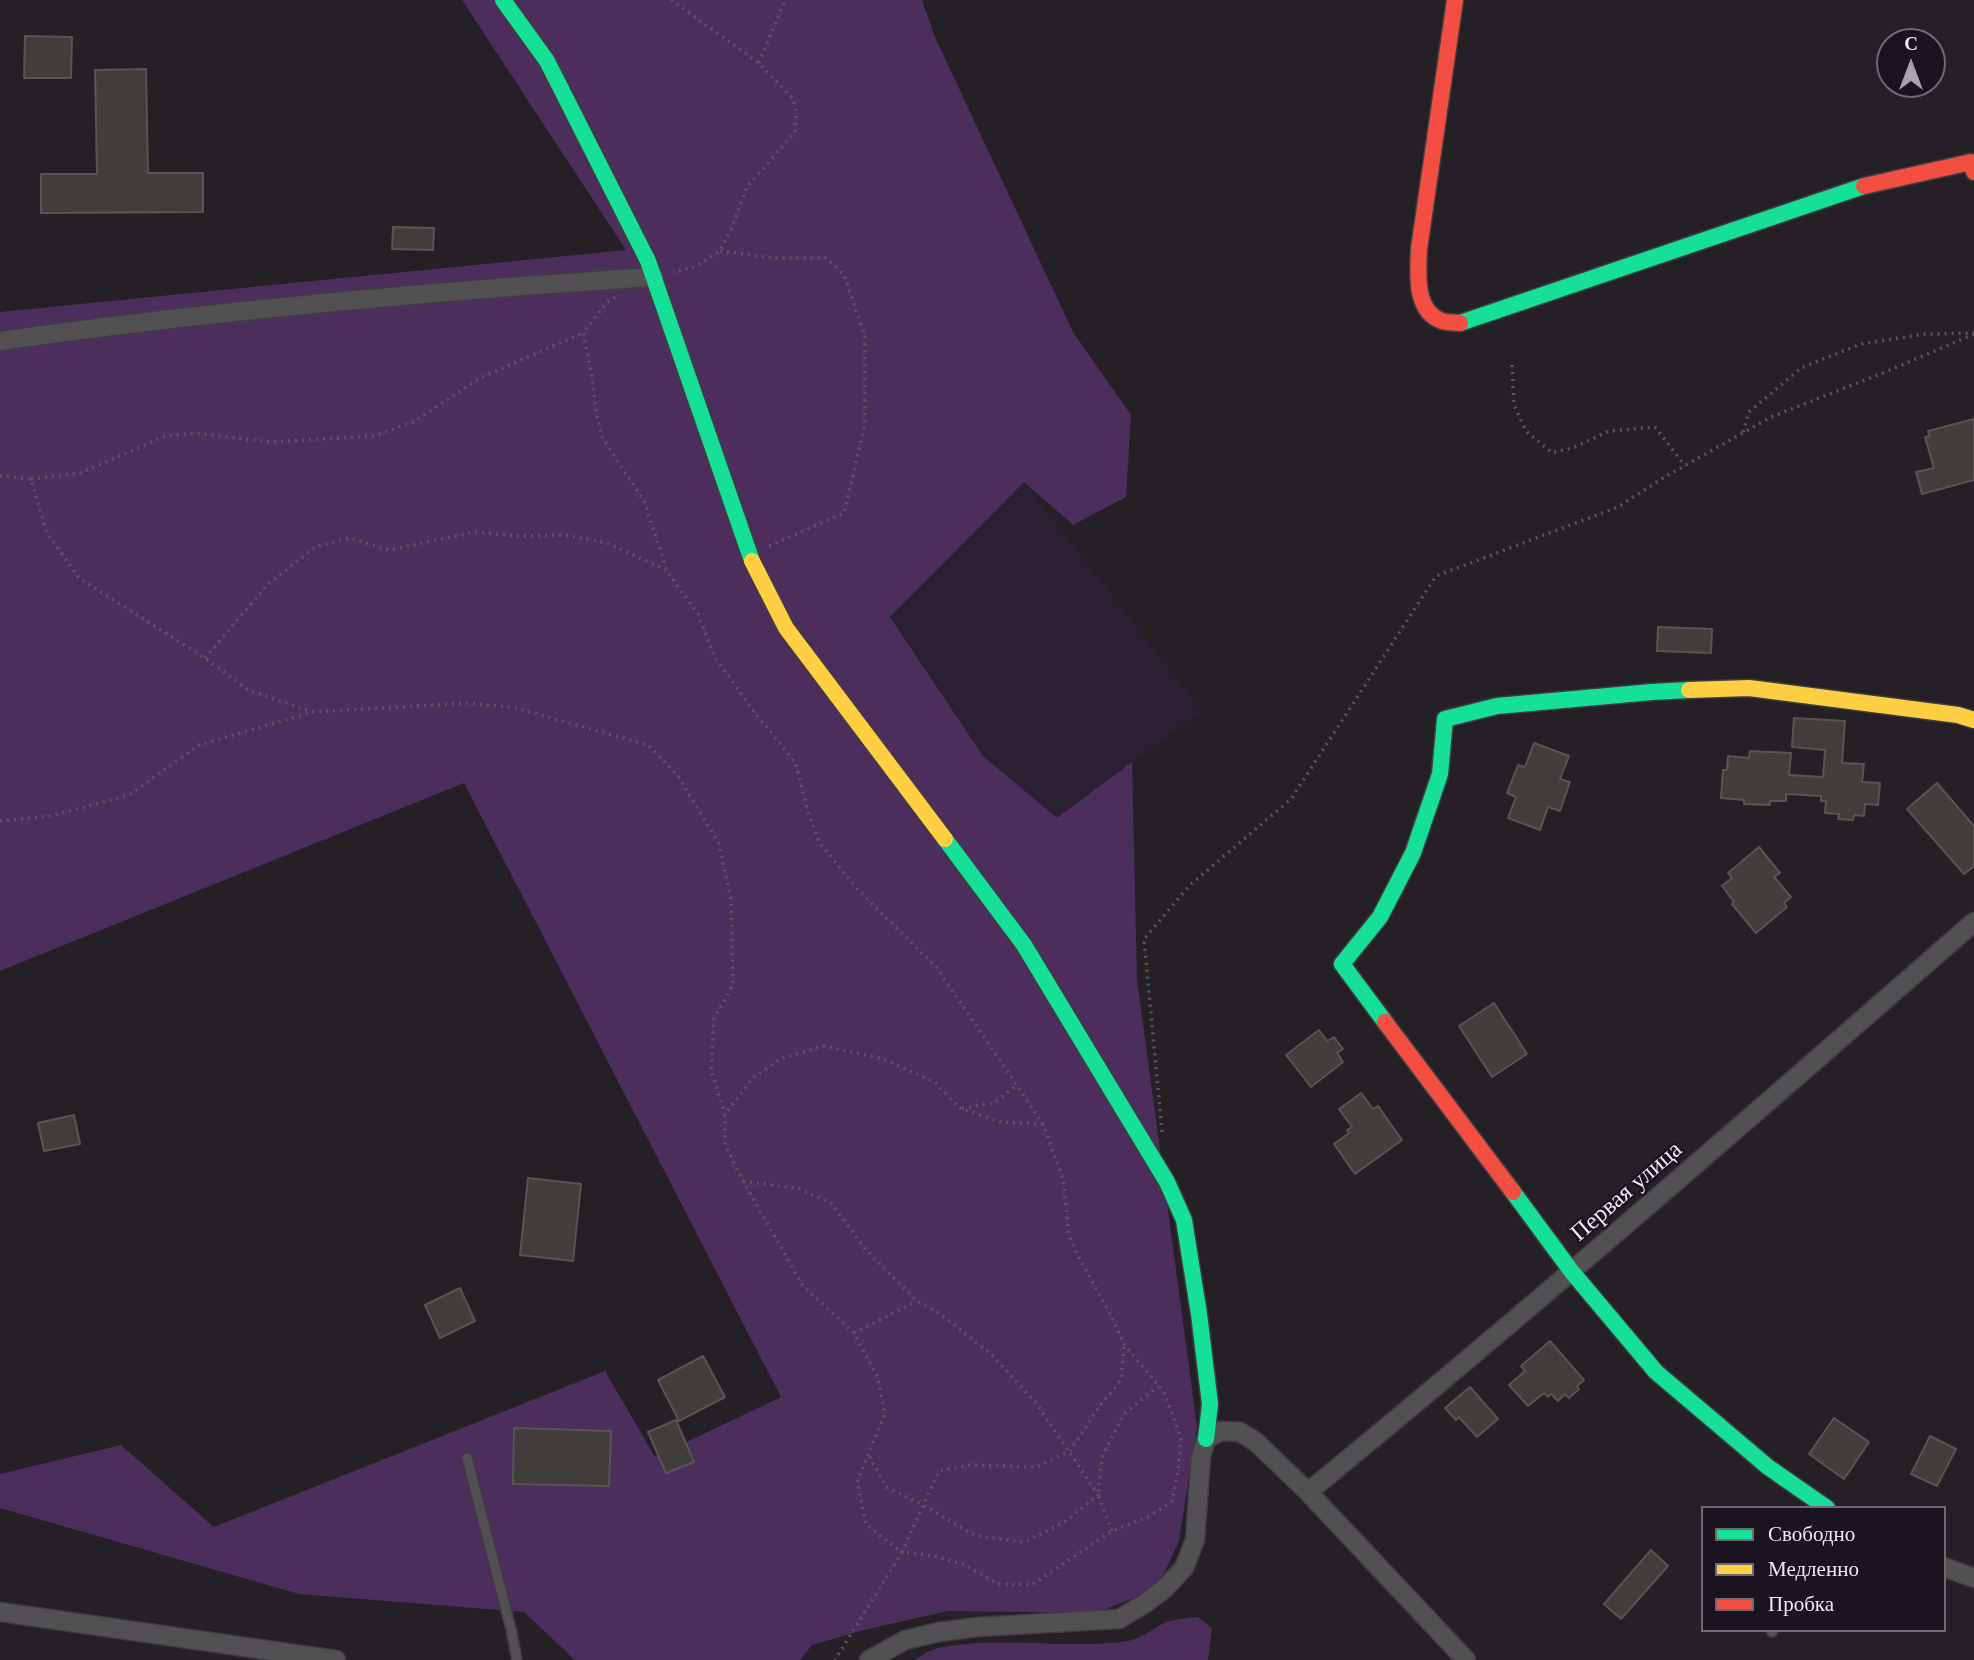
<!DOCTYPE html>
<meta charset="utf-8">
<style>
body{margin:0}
#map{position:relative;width:1974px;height:1660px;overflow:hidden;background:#242026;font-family:"Times New Roman",serif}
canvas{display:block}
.legend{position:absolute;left:1701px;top:1506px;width:245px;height:126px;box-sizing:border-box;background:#1c1320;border:2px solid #706974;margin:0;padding:9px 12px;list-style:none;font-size:21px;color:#efe9f3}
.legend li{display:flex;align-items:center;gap:14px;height:35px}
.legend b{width:35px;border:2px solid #706974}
.north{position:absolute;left:1876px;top:28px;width:70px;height:70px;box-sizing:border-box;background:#1c1320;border:2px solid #706974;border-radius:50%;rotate:0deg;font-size:19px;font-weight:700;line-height:28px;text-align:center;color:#efe9f3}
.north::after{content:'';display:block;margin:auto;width:24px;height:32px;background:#a8a3ab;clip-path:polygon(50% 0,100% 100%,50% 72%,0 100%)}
</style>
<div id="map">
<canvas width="1974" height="1660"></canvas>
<ul class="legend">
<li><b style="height:9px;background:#16e098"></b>Свободно</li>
<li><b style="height:9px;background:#ffcf43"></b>Медленно</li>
<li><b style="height:9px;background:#f24e42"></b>Пробка</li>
</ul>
<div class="north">С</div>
</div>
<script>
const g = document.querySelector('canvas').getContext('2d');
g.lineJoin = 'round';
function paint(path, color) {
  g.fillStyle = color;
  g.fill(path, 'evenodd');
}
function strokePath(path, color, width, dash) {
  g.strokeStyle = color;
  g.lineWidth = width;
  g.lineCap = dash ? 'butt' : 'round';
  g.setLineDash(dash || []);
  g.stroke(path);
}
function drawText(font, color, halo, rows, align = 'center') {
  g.font = font + ' "Times New Roman",serif';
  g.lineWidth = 5;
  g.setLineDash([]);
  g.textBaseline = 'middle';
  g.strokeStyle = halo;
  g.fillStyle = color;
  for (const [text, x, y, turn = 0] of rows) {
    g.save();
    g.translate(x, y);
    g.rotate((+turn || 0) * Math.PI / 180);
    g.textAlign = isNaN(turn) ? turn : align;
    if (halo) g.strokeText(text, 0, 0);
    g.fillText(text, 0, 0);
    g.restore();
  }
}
paint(new Path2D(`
 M1024,482L1202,711L1057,819L983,756L890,617Z`), '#2b2031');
paint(new Path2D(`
 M462,0H922L935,37L1073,332L1131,415L1126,497L1073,525L1024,482L890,617L983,756L1057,818L1132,762L1137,979L1197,1426L1179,1541L1162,1578L1139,1596L1095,1613L948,1611L864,1630L812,1645L800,1660H575L524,1612L299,1594L0,1508V1474L121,1445L214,1527L605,1371L655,1457L781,1397L464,783L0,971V312L626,250Z
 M1198,1617L1212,1628L1208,1660H914C921,1656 930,1650 938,1648C1000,1635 1065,1650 1128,1641C1143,1638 1153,1628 1166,1622C1177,1619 1187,1618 1198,1617Z`), '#4c2d5c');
const building = new Path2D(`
 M25,36L72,37L71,78H24Z
 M146,69L148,173H203V212L41,213V174H97L95,70Z
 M393,227L434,228L433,250L392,249Z
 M1974,419V480L1922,494L1916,472L1934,468L1925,437L1930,436L1928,431Z
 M1658,627L1712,629L1711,653L1657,651Z
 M1794,718L1845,721L1842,763L1864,764L1862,782L1880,783L1878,805L1865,804L1864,816L1854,815L1853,820L1838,819L1839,814L1825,813L1826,801H1821V796L1786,794V801H1770V805L1744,804V800L1721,798L1723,770H1727L1728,756L1749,758L1750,751L1791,753L1789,775L1823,777L1825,750L1792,747Z
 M1534,743L1569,756L1560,779L1570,782L1560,811L1548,807L1540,830L1508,818L1516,797L1507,793L1518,765L1525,767Z
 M1937,783L1974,826V866L1964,874L1907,809Z
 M1759,847L1780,873L1774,877L1791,897L1784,903L1787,907L1756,933L1732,904L1734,902L1722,886L1732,878L1728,873Z
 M1494,1003L1527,1054L1492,1077L1459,1026Z
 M1319,1030L1327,1041L1334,1037L1343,1049L1337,1053L1343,1062L1311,1087L1286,1055Z
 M1361,1093L1373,1109L1378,1106L1402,1140L1355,1174L1334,1144L1349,1133L1347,1130L1352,1127L1339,1109Z
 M74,1115L80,1144L44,1151L38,1123Z
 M528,1178L581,1184L573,1261L520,1255Z
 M460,1288L475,1321L440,1338L425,1305Z
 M1550,1341L1584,1380L1577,1386L1579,1389L1569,1398L1565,1394L1558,1401L1551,1394L1548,1397L1544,1393L1528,1406L1509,1385L1525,1371L1521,1366Z
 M703,1356L725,1397L679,1421L658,1380Z
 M1470,1387L1498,1419L1477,1437L1459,1417L1456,1420L1445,1408Z
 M1834,1418L1869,1442L1844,1479L1809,1454Z
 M676,1420L694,1462L666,1473L648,1432Z
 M514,1428L611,1431L609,1486L513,1484Z
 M1930,1436L1956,1449L1937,1486L1911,1474Z
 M1651,1550L1668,1566L1621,1619L1604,1604Z`);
paint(building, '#413d3a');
strokePath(building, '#575453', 2);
const lane = new Path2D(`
 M467,1458L511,1629L517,1660
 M1772,1632L1773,1630`);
const street = new Path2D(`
 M0,341C217,310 435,291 654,277
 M1308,1492C1534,1307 1754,1114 1974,922
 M1944,1567L1974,1578
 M0,1612L336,1660
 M869,1660L905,1640L939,1632L977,1627L1119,1619L1144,1604L1164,1589L1184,1568L1195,1540L1201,1456L1206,1439L1221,1431L1240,1432L1256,1442L1308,1492L1466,1660`);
const fast = new Path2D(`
 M503,0L547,61L648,261L752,561
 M1460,323L1864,186
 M945,839L1024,945L1167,1182L1184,1220L1199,1314L1210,1404L1206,1439
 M1385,1022L1342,964L1380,917L1413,853L1440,774L1445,719L1497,706L1652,692L1689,690
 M1513,1192L1572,1272L1656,1372L1768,1467L1827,1508`);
const slow = new Path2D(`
 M752,561L786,628L945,839
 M1689,690L1749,688L1958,715L1974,720`);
const jam = new Path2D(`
 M1455,0L1419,249C1418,273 1414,311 1442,321C1448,323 1454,322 1460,323
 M1864,186L1971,162L1974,172
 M1385,1022L1513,1192`);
strokePath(lane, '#403d42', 12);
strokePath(street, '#403d42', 21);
strokePath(fast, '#403d42', 19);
strokePath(slow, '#403d42', 19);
strokePath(jam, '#403d42', 19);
strokePath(new Path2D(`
 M671,0L759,63L793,99L796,113L795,132L747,187L732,227L720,251L695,267L673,272
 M759,63L785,0
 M720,251L774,258H826L844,275L865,336V425L844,513L767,547
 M615,297L607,302L583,333L592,376L596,413L603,439L644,501L667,571L698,614L714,656L755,713L795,762L809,815L819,842L858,890L937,968L1043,1124L1063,1179L1069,1234L1075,1250L1111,1316L1124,1344L1164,1392L1181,1438L1178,1472L1172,1501L1150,1516L1112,1531L1032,1585L998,1584L965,1565L935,1556L902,1552L835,1660
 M1512,365L1514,405L1526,431L1552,453L1575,447L1609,431L1655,427L1685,466
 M1743,432L1749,412L1801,368L1861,344L1925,334L1974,333
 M0,476L31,479L47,533L79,578L205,658L248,690L310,711
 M31,479L81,473L165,436L195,433L270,442L374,436L413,422L480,378L583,333
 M205,658L268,584L315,547L349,538L389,550L475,532L517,536L564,535L607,543L666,570
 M0,821L50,816L129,795L199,745L312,712L469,703L516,708L648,745L678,776L719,844L731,900L733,985L714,1018L711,1070L725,1114
 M962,1108L994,1103L1017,1085
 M1043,1124L1001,1122L959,1108L936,1083L884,1059L824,1046L780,1059L753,1078L725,1114V1145L743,1181L803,1286L854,1333L878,1378L885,1414L857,1482L866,1525L902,1552L939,1471L970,1465L1036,1467L1070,1451L1099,1407L1121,1380L1124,1345
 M1162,1132L1144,939L1190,885L1291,799L1436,576L1618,507L1663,478L1771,417L1888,371L1974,334
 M743,1181L800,1189L831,1203L866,1250L917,1301L939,1313L992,1355L1036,1403L1098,1495L1066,1521L1025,1542L976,1536L923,1505L886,1487L868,1454
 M854,1333L917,1301
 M1112,1531L1098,1495L1102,1457L1124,1414L1158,1386`), '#59565b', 3.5, [2, 5]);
strokePath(lane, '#535054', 9);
strokePath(street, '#535054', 18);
strokePath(fast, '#16e098', 16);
strokePath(slow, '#ffcf43', 16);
strokePath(jam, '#f24e42', 16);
drawText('24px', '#efe9f3', '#1c1320', [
 ["Первая улица",1627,1192,-41]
]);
</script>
